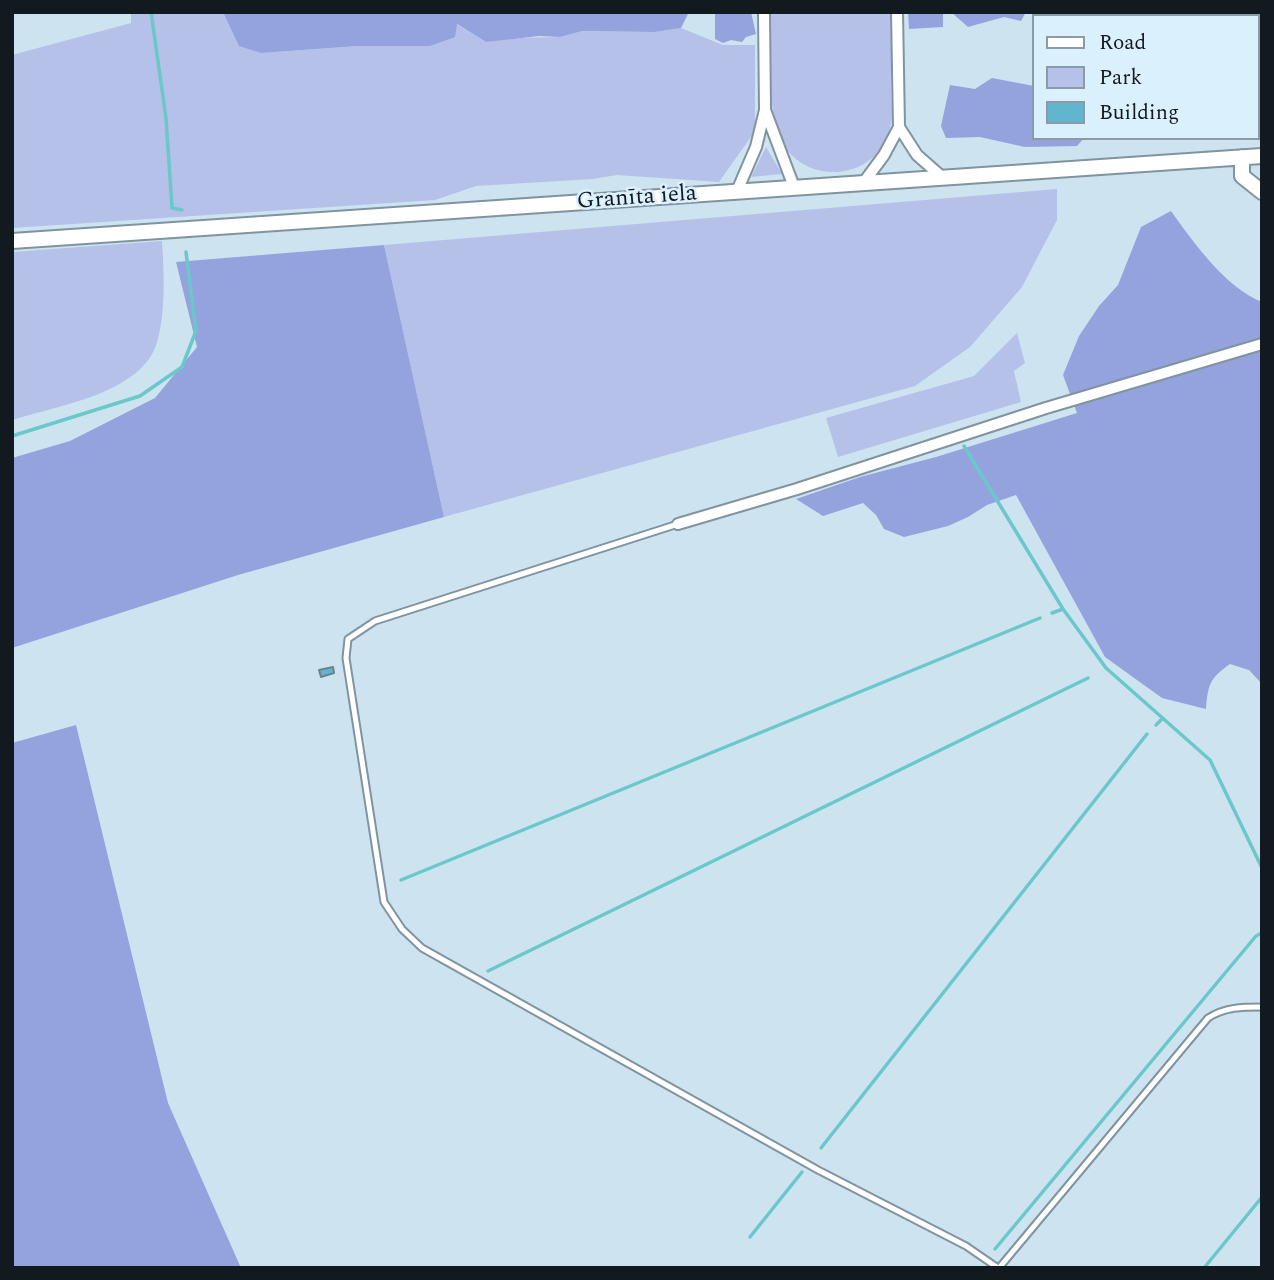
<!DOCTYPE html>
<meta charset="utf-8">
<style>
body{margin:0}
#map{position:relative;width:1274px;height:1280px;overflow:hidden;background:#cde3f0;font-family:Spectral,serif}
canvas{display:block}
.frame{position:absolute;inset:0;border:14px solid #131a1f;pointer-events:none}
.legend{position:absolute;left:1032px;top:14px;width:228px;height:126px;box-sizing:border-box;background:#dbf0fd;border:2px solid #8b9aa4;margin:0;padding:9px 12px;list-style:none;font-size:21px;color:#131a1f}
.legend li{display:flex;align-items:center;gap:14px;height:35px}
.legend b{width:35px;border:2px solid #8b9aa4}
</style>
<div id="map">
<canvas width="1274" height="1280"></canvas>
<div class="frame"></div>
<ul class="legend">
<li><b style="height:9px;background:#fff"></b>Road</li>
<li><b style="height:19px;background:#b6c1ea"></b>Park</li>
<li><b style="height:19px;background:#60b6cc"></b>Building</li>
</ul>
</div>
<script>
const g = document.querySelector('canvas').getContext('2d');
g.lineJoin = 'round';
function paint(path, color) {
  g.fillStyle = color;
  g.fill(path, 'evenodd');
}
function strokePath(path, color, width, dash) {
  g.strokeStyle = color;
  g.lineWidth = width;
  g.lineCap = dash ? 'butt' : 'round';
  g.setLineDash(dash || []);
  g.stroke(path);
}
function drawText(font, color, halo, rows, align = 'center') {
  g.font = font + ' Spectral,serif';
  g.lineWidth = 5;
  g.setLineDash([]);
  g.textBaseline = 'middle';
  g.strokeStyle = halo;
  g.fillStyle = color;
  for (const [text, x, y, turn = 0] of rows) {
    g.save();
    g.translate(x, y);
    g.rotate((+turn || 0) * Math.PI / 180);
    g.textAlign = isNaN(turn) ? turn : align;
    if (halo) g.strokeText(text, 0, 0);
    g.fillText(text, 0, 0);
    g.restore();
  }
}
paint(new Path2D(`
 M131,12H226L261,53L358,46H430L456,24L486,42L512,38L560,37L581,31L655,32L681,28L723,45H755V131L719,182L617,175L593,179L476,186L435,200L12,228V55L131,23Z
 M771,12H891C891,39 891,66 891,92C891,102 893,114 891,124C881,181 805,189 780,139C766,111 772,45 771,12Z
 M766,147L782,174L751,177Z
 M1057,189V220L1022,287L970,347L915,386L444,517L384,245Z
 M162,241C164,272 166,312 157,342C143,393 57,406 12,420V252Z
 M1017,333L1025,363L1014,371L1021,402L838,457L826,418L974,376Z`), '#b6c1ea');
paint(new Path2D(`
 M223,12H689L681,28L655,32L582,31L560,37L539,36L486,42L457,24L455,37L430,46H358L261,53L239,46Z
 M751,12L756,34L746,37L742,42L731,40L723,43L715,39V12Z
 M908,12H943V27L909,29Z
 M951,12H1026L1021,21L1004,17L968,27Z
 M992,78L1034,86V138H1084L1077,146L1025,147L980,137L946,138L941,126L950,85L975,89Z
 M1171,211C1193,242 1226,288 1262,302V684L1249,670L1230,664C1210,678 1208,684 1206,709L1162,698L1105,657L1016,495L987,505L968,517L948,526L904,537L884,529L876,515L863,503L823,516L796,499L860,477L936,457L1077,413L1063,375L1079,336L1099,306L1118,285L1141,227Z
 M384,245L444,517L238,575L12,648V458L70,441L155,398L197,347L176,262Z
 M76,725L168,1103L241,1268H12V743Z`), '#94a2de');
strokePath(new Path2D(`
 M151,12L166,118L172,208L182,210
 M1165,12L1169,16
 M1258,86L1262,89
 M12,436L140,396L182,367L196,331L186,252
 M964,446L1063,609L1106,668L1210,760L1262,868
 M1052,613L1063,609
 M1156,725L1163,718
 M401,880L1040,618
 M488,971L1088,678
 M821,1148L1147,734
 M750,1237L802,1172
 M995,1249L1256,936L1262,933
 M1204,1268L1262,1197`), '#6bc8ca', 3.5);
const building = new Path2D(`
 M333,667L334,673L321,677L319,670Z`);
paint(building, '#60b6cc');
strokePath(building, '#6c8389', 2);
const lane = new Path2D(`
 M678,524L375,621L348,639L346,658L384,902L402,929L422,948L818,1170L966,1246L998,1268
 M999,1268L1208,1018C1225,1007 1242,1007 1262,1007`);
const street = new Path2D(`
 M764,12L765,110L794,187
 M899,127L917,155L942,177
 M864,182L884,155L899,127L897,12
 M737,191L756,147L765,110
 M678,524L797,489L1046,408L1262,344`);
const secondary = new Path2D(`
 M1242,157V176L1262,192
 M12,241L1262,156`);
strokePath(lane, '#8094a0', 9);
strokePath(street, '#8094a0', 14);
strokePath(secondary, '#8094a0', 18);
strokePath(lane, '#fff', 5);
strokePath(street, '#fff', 10);
strokePath(secondary, '#fff', 14);
drawText('23px', '#131a1f', '#dbf0fd', [
 ["Granīta iela",637,199,-4]
]);
</script>
